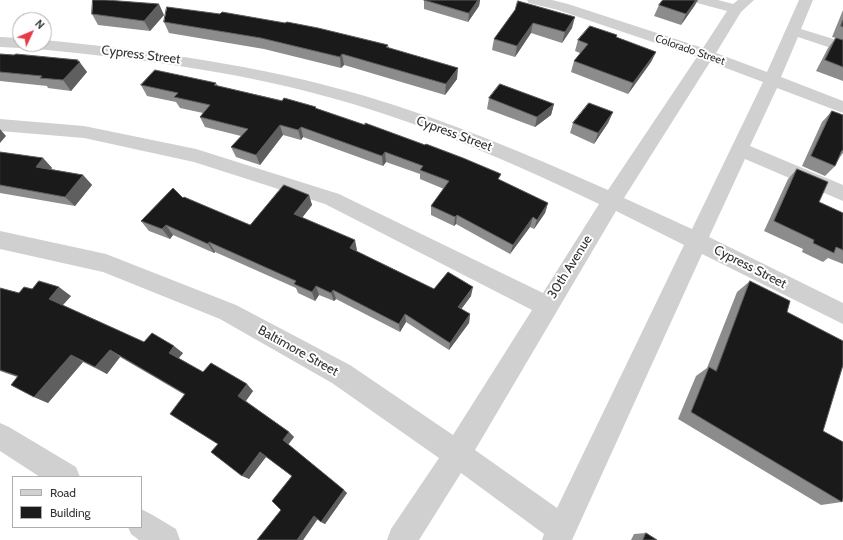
<!DOCTYPE html>
<style>
body{margin:0}
#map{position:relative;width:843px;height:540px;overflow:hidden;background:#fff;font-family:Cabin,sans-serif}
canvas{display:block}
.legend{position:absolute;left:12px;top:476px;width:130px;height:52px;box-sizing:border-box;background:#fff;border:1px solid #adadad;margin:0;padding:5px 7px;list-style:none;font-size:12px;color:#333}
.legend li{display:flex;align-items:center;gap:8px;height:20px}
.legend b{width:20px;border:1px solid #adadad}
.north{position:absolute;left:12px;top:12px;width:40px;height:40px;box-sizing:border-box;background:#fff;border:1px solid #adadad;border-radius:50%;rotate:46deg;font-size:11px;font-weight:700;line-height:16px;text-align:center;color:#333}
.north::after{content:'';display:block;margin:auto;width:14px;height:18px;background:#e63946;clip-path:polygon(50% 0,100% 100%,50% 72%,0 100%)}
</style>
<div id="map">
<canvas width="843" height="540"></canvas>
<ul class="legend">
<li><b style="height:5px;background:#d0d0d0"></b>Road</li>
<li><b style="height:11px;background:#1a1a1a"></b>Building</li>
</ul>
<div class="north">N</div>
</div>
<script>
const g = document.querySelector('canvas').getContext('2d');
g.lineJoin = 'round';
function paint(path, color) {
  g.fillStyle = color;
  g.fill(path, 'evenodd');
}
function strokePath(path, color, width, dash) {
  g.strokeStyle = color;
  g.lineWidth = width;
  g.lineCap = dash ? 'butt' : 'round';
  g.setLineDash(dash || []);
  g.stroke(path);
}
function drawText(font, color, halo, rows, align = 'center') {
  g.font = font + ' Cabin,sans-serif';
  g.lineWidth = 4;
  g.setLineDash([]);
  g.textBaseline = 'middle';
  g.strokeStyle = halo;
  g.fillStyle = color;
  for (const [text, x, y, turn = 0] of rows) {
    g.save();
    g.translate(x, y);
    g.rotate((+turn || 0) * Math.PI / 180);
    g.textAlign = isNaN(turn) ? turn : align;
    if (halo) g.strokeText(text, 0, 0);
    g.fillText(text, 0, 0);
    g.restore();
  }
}
paint(new Path2D(`
 M527,0H552L568,4L703,48L727,11L697,3L695,0H718L733,4L738,0H754L741,12L716,53L767,72L799,0H813L801,29L843,42V52L798,37L781,77L843,101V113L777,88L750,146L843,185V201L745,159L709,237L843,303V324L702,254L572,540H542L544,534L461,473L419,540H387L391,529L439,458L332,383L220,319L103,272L0,249V231L106,254L236,305L350,365L453,435L532,310L325,204L194,162L84,138L0,131V119L84,126L196,149L339,194L543,293L599,204C519,166 437,129 353,104C250,73 143,59 37,49L32,47L29,44H44V40C152,51 261,65 365,96C449,121 529,155 608,190L697,57L558,10L529,3ZM710,62L763,82L692,229L624,198ZM616,211L684,245L557,508L475,450Z
 M0,37L20,38V44H27L25,46L20,48L0,47Z
 M0,423L9,427L76,467L80,477H40L0,451Z
 M141,509L151,514L176,529L180,540H139L131,534L128,527H141Z`), '#d0d0d0');
paint(new Path2D(`
 M424,0H480L479,6L468,22L424,9Z
 M659,5H695L681,25L654,16Z
 M515,10L572,28L562,43L531,33L515,57L492,50L494,39Z
 M843,10V81L816,71L828,48L836,38L832,37Z
 M92,14L164,15L150,31L98,25Z
 M164,22L388,45L389,48L457,79L445,95L344,65L341,68L264,49L169,33Z
 M616,37L656,52L651,62L628,94L571,72L574,61L580,53L575,51L578,40Z
 M0,54L78,60L87,72L71,91L48,88L47,86L0,81Z
 M216,83L218,86L316,108L500,180L548,203L545,213L534,229L530,227L510,254L456,224L454,226L431,215V206L444,189L420,179V174L386,162L383,166L303,137L301,140L283,135L260,165L236,157L231,147L241,136L205,127L200,117L203,113L180,108L176,102L147,96L141,85Z
 M489,98L554,104L551,115L535,127L487,109Z
 M832,111L843,115V153L840,157L835,166L825,176L802,166L822,122Z
 M613,112L608,123L594,144L570,133L573,123Z
 M0,152L43,158L52,168L51,169L83,175L92,185L75,206L0,193Z
 M797,169L819,202L843,213V264L828,258L823,262L802,252L803,249L764,231L788,179Z
 M309,195L312,205L302,218L357,250L356,251L434,289L471,296L461,309L470,314L469,323L449,350L406,322L400,332L336,299L334,301L319,295L315,301L298,293L296,288L215,252L214,253L173,235L170,239L149,231L141,221L183,198L250,225Z
 M750,281L787,312L823,431L842,502L821,505L678,419L696,376L707,368L737,292Z
 M0,288L19,293L32,289L71,296L63,305L144,342L183,353L179,358L203,372L253,391L246,401L289,432L294,437L288,444L347,493L325,524L321,522L318,519L303,540H257L281,510L292,476L266,457L249,479L218,444L185,395L120,357L107,374L83,362L48,403L34,397L17,377L0,371Z
 M646,533L657,540H631L634,534Z`), '#8c8c8c');
paint(new Path2D(`
 M478,0H480L479,6L468,22L469,13Z
 M696,0H698L695,5L681,25L686,14Z
 M159,4L164,15L150,31L144,21Z
 M575,17L572,28L562,43L565,32Z
 M533,23L531,33L515,57L517,46Z
 M656,52L651,62L628,94L633,83Z
 M342,54L344,65L341,68L340,57Z
 M78,60L87,72L71,91L63,80Z
 M458,68L457,79L445,95L446,84Z
 M554,104L551,115L535,127L537,117Z
 M613,112L608,123L594,144L598,133Z
 M280,125L283,135L260,165L256,155Z
 M301,127L303,137L301,140L298,130Z
 M0,129L6,136L0,143Z
 M385,152L386,162L383,166L382,156Z
 M43,158L52,168L45,177L36,167Z
 M83,175L92,185L75,206L65,197Z
 M309,195L312,205L297,224L294,214Z
 M548,203L545,213L534,229L537,220Z
 M457,215L456,224L454,226L455,217Z
 M533,217L530,227L510,254L513,245Z
 M166,225L173,235L170,239L162,229Z
 M355,240L357,250L352,258L350,248Z
 M209,242L215,252L214,253L208,244Z
 M316,286L319,295L315,301L312,292Z
 M59,287L71,296L61,307L49,299Z
 M473,287L471,296L457,315L458,307Z
 M333,290L336,299L334,301L331,293Z
 M405,314L406,322L400,332L399,324Z
 M470,314L469,323L449,350L450,343Z
 M174,346L183,353L177,360L169,353Z
 M110,350L120,357L107,374L95,367Z
 M71,355L83,362L48,403L34,397Z
 M247,384L253,391L245,402L238,396Z
 M289,432L294,437L288,445L283,440Z
 M260,452L266,457L249,479L242,476Z
 M344,490L347,493L325,524L321,522Z
 M314,516L318,518L303,540H297Z`), '#5f5f5f');
const building = new Path2D(`
 M93,0H106L159,4L144,21L92,14Z
 M424,0H478L469,13Z
 M663,0H696L686,14L659,5Z
 M518,1L575,17L565,32L533,23L517,46L494,39L515,10Z
 M167,7L220,14L222,12L285,23L287,22L318,28L388,45L386,47L458,68L446,84L342,54L340,57L261,38L164,22Z
 M843,20V27L841,26Z
 M590,26L617,35L616,37L656,52L633,83L574,61L588,44L578,40Z
 M836,38L843,40V67L825,60Z
 M0,54L14,55L16,54L78,60L77,61L80,62L63,80L40,78L42,76L0,72Z
 M155,70L216,83L214,85L282,101L284,98L316,107L315,108L365,125V123L425,145L426,144L463,158L501,174L498,179L548,203L537,220L533,217L513,245L457,215L455,217L431,206L449,181L420,170L423,166L385,152L382,156L301,127L298,130L280,125L256,155L231,147L248,129L200,117L210,105L174,97L178,93L141,85Z
 M500,84L554,104L537,117L489,98Z
 M589,103L613,112L598,133L573,123Z
 M832,111L843,115V151L842,150L835,166L811,156Z
 M0,152L43,158L36,167L83,175L65,197L0,185Z
 M797,169L828,182L819,202L843,213V250L836,247L834,253L813,243L814,240L774,221Z
 M284,185L309,195L294,214L355,240L350,248L434,289L448,272L473,287L458,307L470,314L450,343L405,314L399,324L333,290L331,293L316,286L312,292L294,284L296,281L209,242L208,244L166,225L162,229L141,221L173,188L183,198L184,197L250,225Z
 M39,281L59,287L49,299L144,342L152,333L174,346L169,353L203,372L211,363L247,384L238,396L289,432L283,440L344,490L321,522L314,516L297,540H257L281,510L272,501L292,476L260,452L242,476L211,452L218,444L170,414L185,394L110,350L95,367L71,355L34,397L11,385L18,376L0,370V288L19,293L24,287L32,289Z
 M750,281L790,301L787,312L843,341V365L823,431L843,442V498L842,502L691,412L709,367L716,371Z
 M646,533L657,540H643Z`);
paint(building, '#1a1a1a');
strokePath(building, '#5f5f5f', 1);
drawText('11px', '#333', '#fff', [
 ["Colorado Street",690,50,19]
]);
drawText('13px', '#333', '#fff', [
 ["Cypress Street",141,55,7],
 ["Cypress Street",454,134,20],
 ["30th Avenue",570,267,-58],
 ["Cypress Street",750,267,27],
 ["Baltimore Street",298,351,29]
]);
</script>
